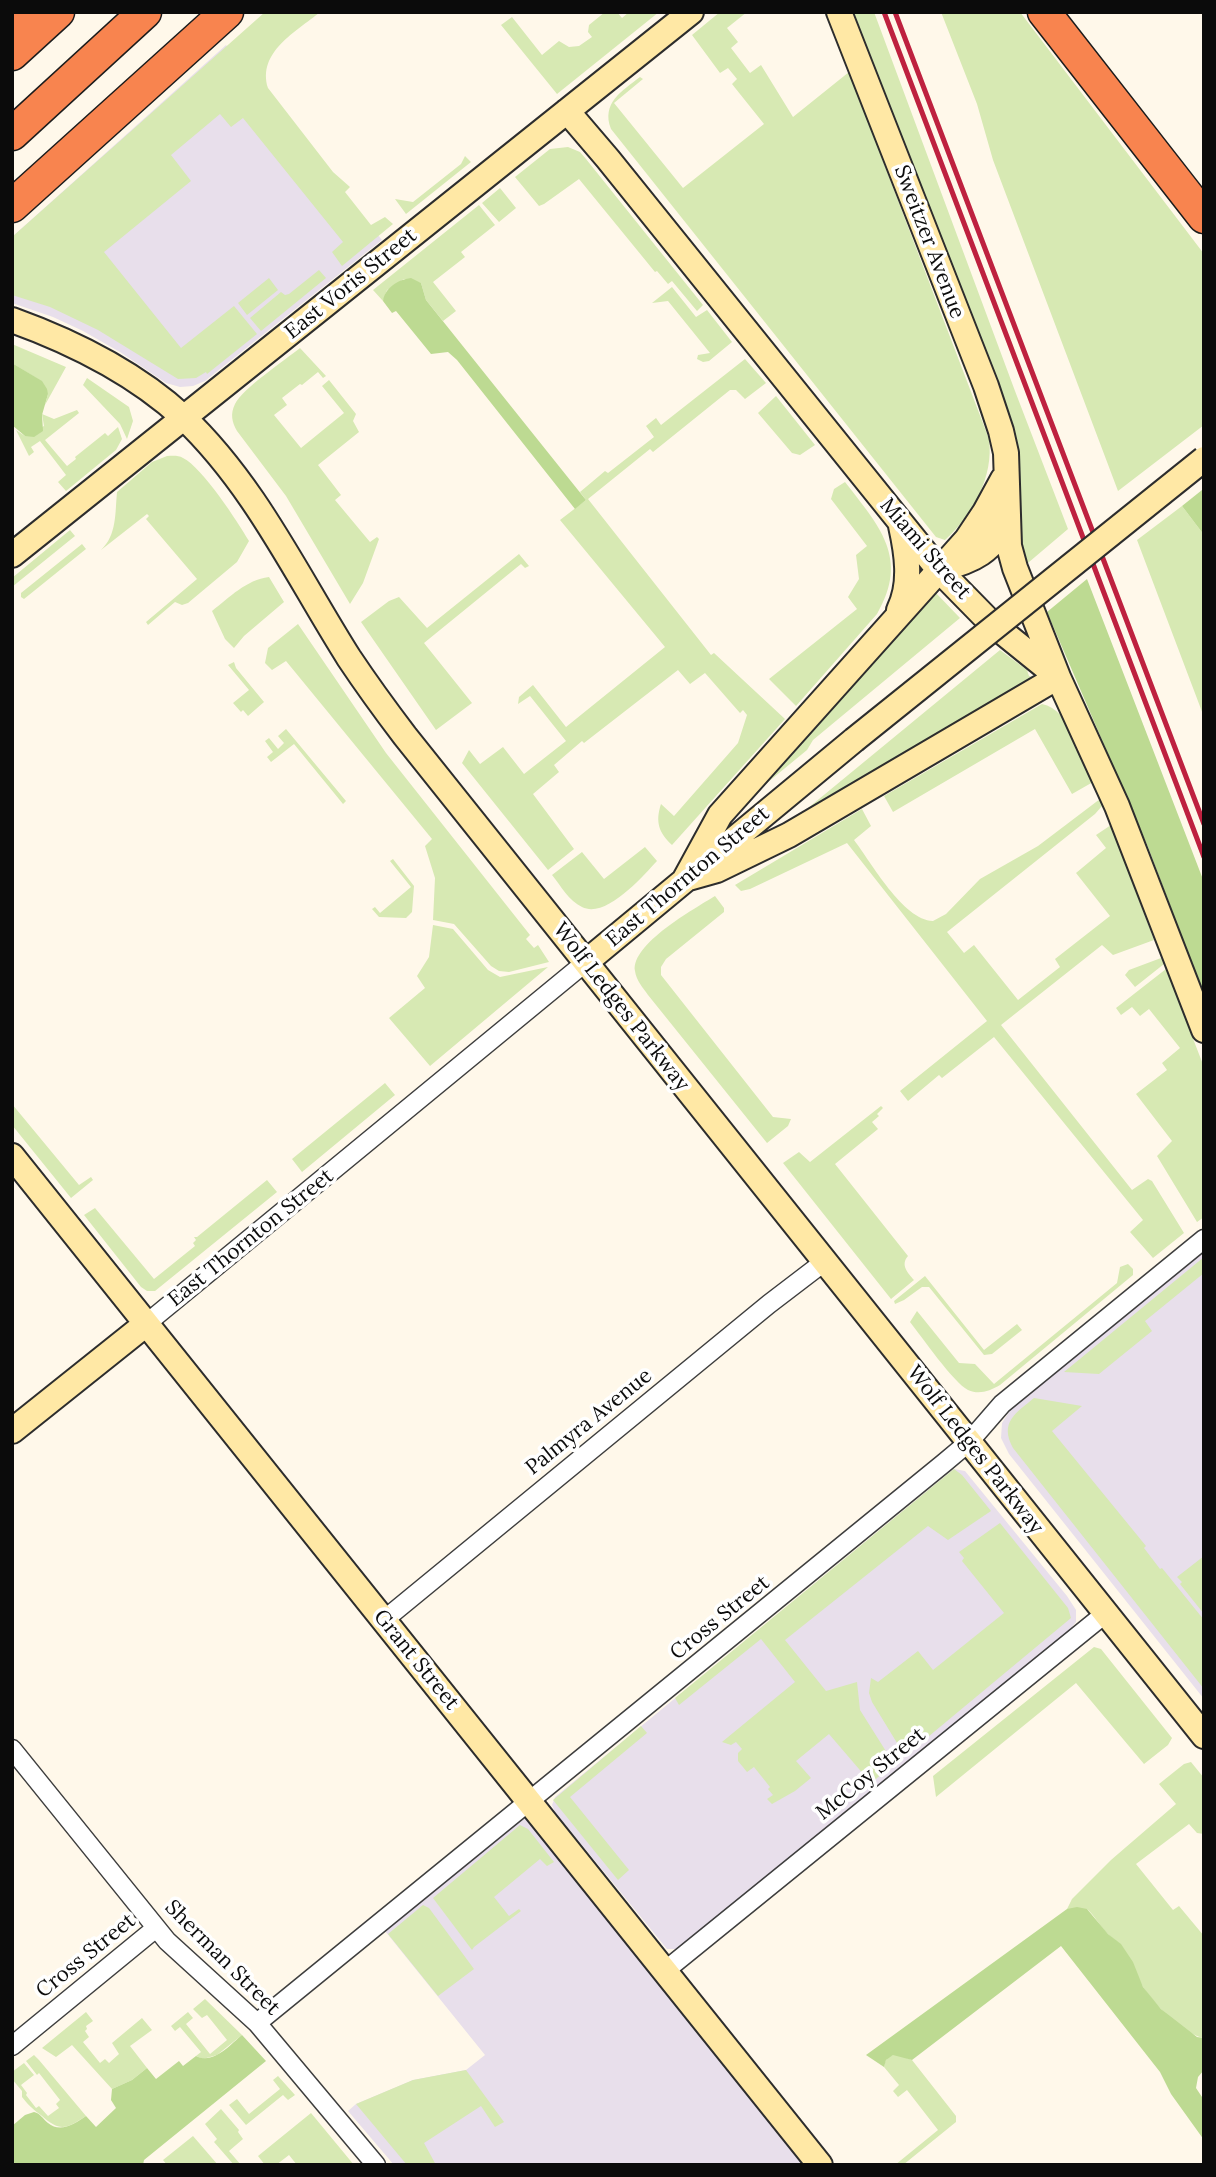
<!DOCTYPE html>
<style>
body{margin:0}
#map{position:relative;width:1216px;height:2177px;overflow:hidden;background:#fff8ea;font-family:Lora,serif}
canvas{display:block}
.frame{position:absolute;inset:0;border:14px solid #0b0b0b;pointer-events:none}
</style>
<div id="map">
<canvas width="1216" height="2177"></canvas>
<div class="frame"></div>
</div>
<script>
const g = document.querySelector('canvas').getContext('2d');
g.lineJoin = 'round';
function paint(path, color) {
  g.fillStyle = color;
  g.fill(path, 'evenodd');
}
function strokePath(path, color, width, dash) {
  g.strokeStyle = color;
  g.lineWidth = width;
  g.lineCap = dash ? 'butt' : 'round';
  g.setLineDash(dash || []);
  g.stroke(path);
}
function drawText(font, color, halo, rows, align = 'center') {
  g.font = font + ' Lora,serif';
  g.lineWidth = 7;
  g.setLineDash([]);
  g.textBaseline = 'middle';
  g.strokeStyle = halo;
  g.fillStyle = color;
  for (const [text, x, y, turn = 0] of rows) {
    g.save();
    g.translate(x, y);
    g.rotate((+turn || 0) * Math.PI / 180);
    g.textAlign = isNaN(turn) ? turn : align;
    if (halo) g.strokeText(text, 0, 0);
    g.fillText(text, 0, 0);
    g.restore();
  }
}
paint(new Path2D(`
 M226,45L382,240L205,381L193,386L180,387L166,383L120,352L83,331L53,317L12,303V237Z
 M1204,1250V1699L1009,1454L1001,1438L1002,1423L1011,1409Z
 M954,1469L965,1471L1067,1596L1076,1610V1622L1067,1633L679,1949H667L555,1812L552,1805L555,1797Z
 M524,1818L529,1821L558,1857L804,2165H394L348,2111L356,2104L413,2080L466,2070L485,2055L385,1931L519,1820Z`), '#e8dfeb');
paint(new Path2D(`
 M265,12H320C296,32 257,52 268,88L333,172L350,187L345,192L371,225L385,217L393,224L342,266L332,252L343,242L243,118L231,127L220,114L171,155L191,181L104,252L181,348L234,306L257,334L207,374L206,372L196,378L178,379L98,330L50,307L12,295V237Z
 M605,12H617L622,18L629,12H659L557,94L501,25L512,17L542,55L559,41L569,47L579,46L592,37L588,32L589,25Z
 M720,12H747L727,28L738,42L731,48L750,73L761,65L793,117L849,72L989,439C994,476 973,515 945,540L936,537L611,129C601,103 622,91 640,77L643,79L614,103L683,188L764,124L732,84L737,79L728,68L720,73L692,35Z
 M852,12H874L1015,391L1068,529L1022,568L1016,468Z
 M941,12H1020L1204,254V425L1118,491L993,160L977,104Z
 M568,147L580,152L586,159L703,305L697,311L672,281L668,284L657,271L655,272L579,179L544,204L539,206L515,177L550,149Z
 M465,156L471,162L406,214L395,199L413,202L461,164Z
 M500,188L516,208L499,222L482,203Z
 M479,205L495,225L461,252L465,257L433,282L456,311L443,321L426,300L421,283L404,279L387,290L383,301L373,290Z
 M319,270L326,278L261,331L250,318L281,292L285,295L289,294Z
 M269,278L278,290L247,315L238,303Z
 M672,287L696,317L707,310L732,342L709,361L703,362L697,359L698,355L710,353L668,301L652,303Z
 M12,344L66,367L45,405L48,394L41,381L12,363Z
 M300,348L326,376L323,378L318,372L302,385L300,384L282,398L287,405L274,415L301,448L344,413L322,386L329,380L356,414L353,421L359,432L318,465L341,495L335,500L370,542L377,537L379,539L363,583L350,604L286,496L237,431C232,422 230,414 235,404C242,389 285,360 300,348Z
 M745,359L766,383L745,399L736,390H730L653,452L650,449L588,499L711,655L714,653L785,719L672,845C659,833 655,822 661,804L674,816L738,743L747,715L743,710L740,713L705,673L690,684L678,670L584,743L582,741L554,765L559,772L533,794L574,849L548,870L462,763L469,750L480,764L503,747L524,774L566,741L530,696L518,704L519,697L533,685L566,727L665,647L560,520L586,500L580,492L605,471L608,473L654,437L646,426L656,418L661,425Z
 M87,378L129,407L133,421L127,439L120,424L83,385Z
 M776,396L815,445L800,455L792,453L758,413Z
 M77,410L79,413L45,440L67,466L76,459L75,457L105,433L108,436L118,427L122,439L116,450L66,491L58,482L66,475L40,441L31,447L34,452L29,456L16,430L25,436L44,426L42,414L54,419Z
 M167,456C172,456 178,455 183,458C203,468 237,521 249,541L237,562L188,603L182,605L175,602L148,625L146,622L197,579L146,519L149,516L147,514L101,550C117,535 115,513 117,492L152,462Z
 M845,482C879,526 910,558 877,614L796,706L769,679L857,609L848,597L859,579L856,555L867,546L831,499L834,489Z
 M1182,506L1204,535V717L1137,540Z
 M70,530L75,536L12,587V578Z
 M82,544L86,549L24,599L21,597V593Z
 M519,554L529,566L525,568L521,564L424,643L472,703L436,730L361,622L389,601L399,597L427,628Z
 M269,577L284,602L244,636L234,648L225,639L212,611C230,597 246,580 269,577Z
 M930,593H936L960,618L813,740L807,750L745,801Z
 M298,624L386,753L530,935L526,939L534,948L538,945L549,962L509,972L499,971L491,966L454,924L433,920L435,878L425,846L432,839L286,661L272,670L265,663L268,648Z
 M1000,650L1027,670L1029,676L1033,677L1032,680L805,817L802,813Z
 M234,662L236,668L264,702L248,716L243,710L241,712L233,703L249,690L228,665Z
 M1042,704C1071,710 1082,757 1093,782L1072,794L1035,729L893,812L884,796Z
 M286,729L346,801L343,804L294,744L271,762L267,757L273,752L265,741L269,738L278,749L284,743L278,736Z
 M1100,799L1102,806L1095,814L947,932L964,953L974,945L1018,1000L1060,967L1055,959L1110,916L1076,873L1106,848L1096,835L1111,825L1154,940L1113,955L1102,945L1001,1025L1132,1190L1148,1179L1152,1181L1184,1233L1153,1258L1130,1232L1143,1220L994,1037L942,1078L939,1075L908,1101L900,1091L987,1021L847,843L750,889L741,891L735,885L862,809L871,826L854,840C871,862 903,920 933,921L946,914L980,879L1038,846Z
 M645,847L657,861C642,877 606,919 582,907C569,901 561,886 552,875L582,852L604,879Z
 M393,859L414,886L412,912L406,918L379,917L372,909L375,907L380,913L411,887L390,861Z
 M715,896L724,908V912L666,959L661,967V975L773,1117L791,1119L788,1126L767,1143L648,995C643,988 636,980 635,971C631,944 694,909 715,896Z
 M433,925L453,929L488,970L500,977L548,967L430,1066L389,1018L425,988L417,976L429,957Z
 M1161,958L1164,964L1135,987L1125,975L1129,970Z
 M1166,969L1204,1067V1217L1197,1222L1157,1156L1172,1141L1136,1094L1167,1070L1162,1063L1180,1048L1149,1009L1140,1016L1132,1007L1121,1015L1116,1008Z
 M385,1083L395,1095L302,1172L292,1159Z
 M12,1104L79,1185L91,1177L93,1180L71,1198L12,1125Z
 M881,1106L883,1108L877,1114L879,1116L872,1122L878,1129L835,1164L908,1256C900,1265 908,1273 914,1280L891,1299L783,1163L799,1152L810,1162Z
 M267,1180L277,1192L155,1291H147L141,1287L84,1215L95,1208L154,1279L195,1246L193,1243L196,1240L194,1237H197Z
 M1204,1257V1273L1145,1321L1152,1331L1099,1374L1064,1372Z
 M1128,1264L1133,1269V1275L1000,1385C990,1391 979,1395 968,1390C953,1382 922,1337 910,1322L917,1311L959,1363L975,1364L994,1384L1117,1283L1120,1267Z
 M925,1276L984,1350L1017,1324L1022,1330L992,1354L984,1355L929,1287H922L904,1300L895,1304L894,1301Z
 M1034,1398L1082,1406L1052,1431L1146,1546L1144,1548L1160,1569L1162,1568L1204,1620V1689L1013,1448C999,1422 1016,1413 1034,1398Z
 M954,1469L962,1475L991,1511L948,1540L928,1526L785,1640L826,1691L857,1682L860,1710L894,1764L871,1783L829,1734L796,1761L811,1778L795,1791L772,1804L767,1799L773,1795L768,1789L770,1787L754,1767L747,1772L738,1761V1753L742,1749L736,1742L731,1745L722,1742L795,1682L761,1639L679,1705L675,1698Z
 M1000,1523L1068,1608L1071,1618L905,1756L872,1702L869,1693L871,1678L878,1682L918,1651L933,1670L1004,1613L962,1561L964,1558L959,1552Z
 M1204,1556V1614L1180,1584L1182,1582L1177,1577Z
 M1094,1647L1101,1649L1172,1738L1168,1745L1144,1764L1076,1683L936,1797L933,1776Z
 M641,1726L647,1733L570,1797L629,1870L618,1880L553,1800Z
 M1191,1762L1204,1778V1834L1197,1833L1189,1824L1136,1864L1173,1910L1179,1906L1204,1936V2038C1186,2036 1152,2002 1143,1987C1136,1974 1132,1961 1123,1948C1119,1942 1113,1939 1108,1934C1100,1926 1095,1916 1087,1909H1067L1072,1899L1111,1860L1176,1804L1159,1784L1184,1764Z
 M520,1825L528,1829L554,1862L547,1866L540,1859L494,1897L509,1916L519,1909L521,1911L474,1947L472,1950L433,1898Z
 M423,1905L429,1908L474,1969L438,1996L388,1934Z
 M205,1999L242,2035L217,2055L203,2059L196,2056L201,2052L180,2027L175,2031L171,2026L188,2012L193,2018L186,2024L210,2054L227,2040L207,2015L202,2018L193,2009Z
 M86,2012L93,2021L86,2026L87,2029L85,2031L89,2037L83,2042L100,2063L105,2059L109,2063L119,2054L112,2043L142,2018L152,2030L130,2046L147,2068L132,2080L112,2089L72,2045L56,2057L42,2048Z
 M896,2054L912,2060L956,2116V2122L903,2165H895L938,2130L907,2090L898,2097L893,2091L899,2085L884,2067C885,2059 888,2056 896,2054Z
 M34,2055L39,2060L86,2116C66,2129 60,2132 42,2116C34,2110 28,2105 22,2097V2091L12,2079V2072L24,2063L34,2075L21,2085L27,2093L26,2095L36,2108L39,2106L48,2116L59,2108L56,2104L60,2100L39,2073L37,2075L26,2061Z
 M466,2070L504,2122L495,2127L481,2106L424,2143L436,2165H407L356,2104L413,2080Z
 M278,2076L295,2095L288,2100L283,2095L246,2125L229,2105L237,2099L249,2114L280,2089L273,2080Z
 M221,2109L239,2130L238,2132L243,2139L229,2151L241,2165H234L214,2142L217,2139L205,2124Z
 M311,2113L354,2165H297L289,2155L276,2165H265L258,2156Z
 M193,2136L218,2165H167L163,2160Z`), '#d7e9b3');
paint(new Path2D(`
 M411,278L421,283L426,300L586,500L575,509L457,360L448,352L431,354L396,311L392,313L383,301C385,288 397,280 411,278Z
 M12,363L42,381L47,389L48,394L42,415L43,431L34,437L25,436L12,425Z
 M1202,490L1204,492V535L1182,506Z
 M1087,579L1204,882V995L1148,847L1047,612Z
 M1077,1907L1087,1909L1108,1934L1121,1944L1133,1962L1143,1987L1161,2009L1197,2037L1204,2038V2070L1198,2077L1196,2088L1204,2100V2140L1171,2094L1160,2072L1061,1946L912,2060L893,2055L886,2060L884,2067L866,2055L1067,1909Z
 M242,2035L266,2061L144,2160L143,2165H12V2126L25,2115L34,2112C41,2114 42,2118 48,2123C60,2133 75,2124 86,2116L96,2127L116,2108L111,2100L112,2089L132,2080L147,2068L156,2079L179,2061L183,2066L196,2056C213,2065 230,2045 242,2035Z`), '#bdda92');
const street = new Path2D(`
 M146,1324L586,962
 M384,1620L769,1304L824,1262
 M12,1749L167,1941L257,2023L376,2165
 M666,1970L1106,1613
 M257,2023L944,1463L969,1442L1002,1404L1204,1239
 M12,2046L156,1928`);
const secondary = new Path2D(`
 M567,111L608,159L939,570L990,622L1058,677L1117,806L1204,1030
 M12,320C73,342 135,373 183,417C255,485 297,576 349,658C367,685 386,711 405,736L1204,1736
 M12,555L691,12
 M940,569C971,562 996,551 1006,518
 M899,610C912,584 907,553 901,526
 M685,879L717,870L789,835L1058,677L1015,568L1009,546L1006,453L1001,431L986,386L839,12
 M685,879L720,815L967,539L985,512L1003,479
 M586,962L854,740
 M12,1156L820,2165
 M12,1431L146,1324`);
const highway = new Path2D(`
 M1044,12L1204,217
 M12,21L21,12
 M12,54L58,12
 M12,134L145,12
 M12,206L227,12`);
strokePath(street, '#3e3e3e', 21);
strokePath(secondary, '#2d2d2d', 28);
strokePath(highway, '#1c1c1c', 35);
strokePath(street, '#fff', 18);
strokePath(secondary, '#ffe8a5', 24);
strokePath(highway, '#f8844f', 32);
strokePath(new Path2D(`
 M884,12L1204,857
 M895,12L1204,824`), '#be213f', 5);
const secondaryBridge = new Path2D(`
 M854,740L1204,459`);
strokePath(secondaryBridge, '#2d2d2d', 28, []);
strokePath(secondaryBridge, '#ffe8a5', 24);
drawText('21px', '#0b0b0b', '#fff', [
 ["Sweitzer Avenue",929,242,69],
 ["East Voris Street",351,284,-39],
 ["Miami Street",925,549,49],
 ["East Thornton Street",688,877,-40],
 ["Wolf Ledges Parkway",621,1007,52],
 ["East Thornton Street",251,1238,-39],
 ["Palmyra Avenue",589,1422,-39],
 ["Wolf Ledges Parkway",975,1450,52],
 ["Cross Street",720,1618,-39],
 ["Grant Street",416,1660,51],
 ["McCoy Street",871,1774,-39],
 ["Cross Street",86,1956,-39],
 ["Sherman Street",222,1958,45]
]);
</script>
